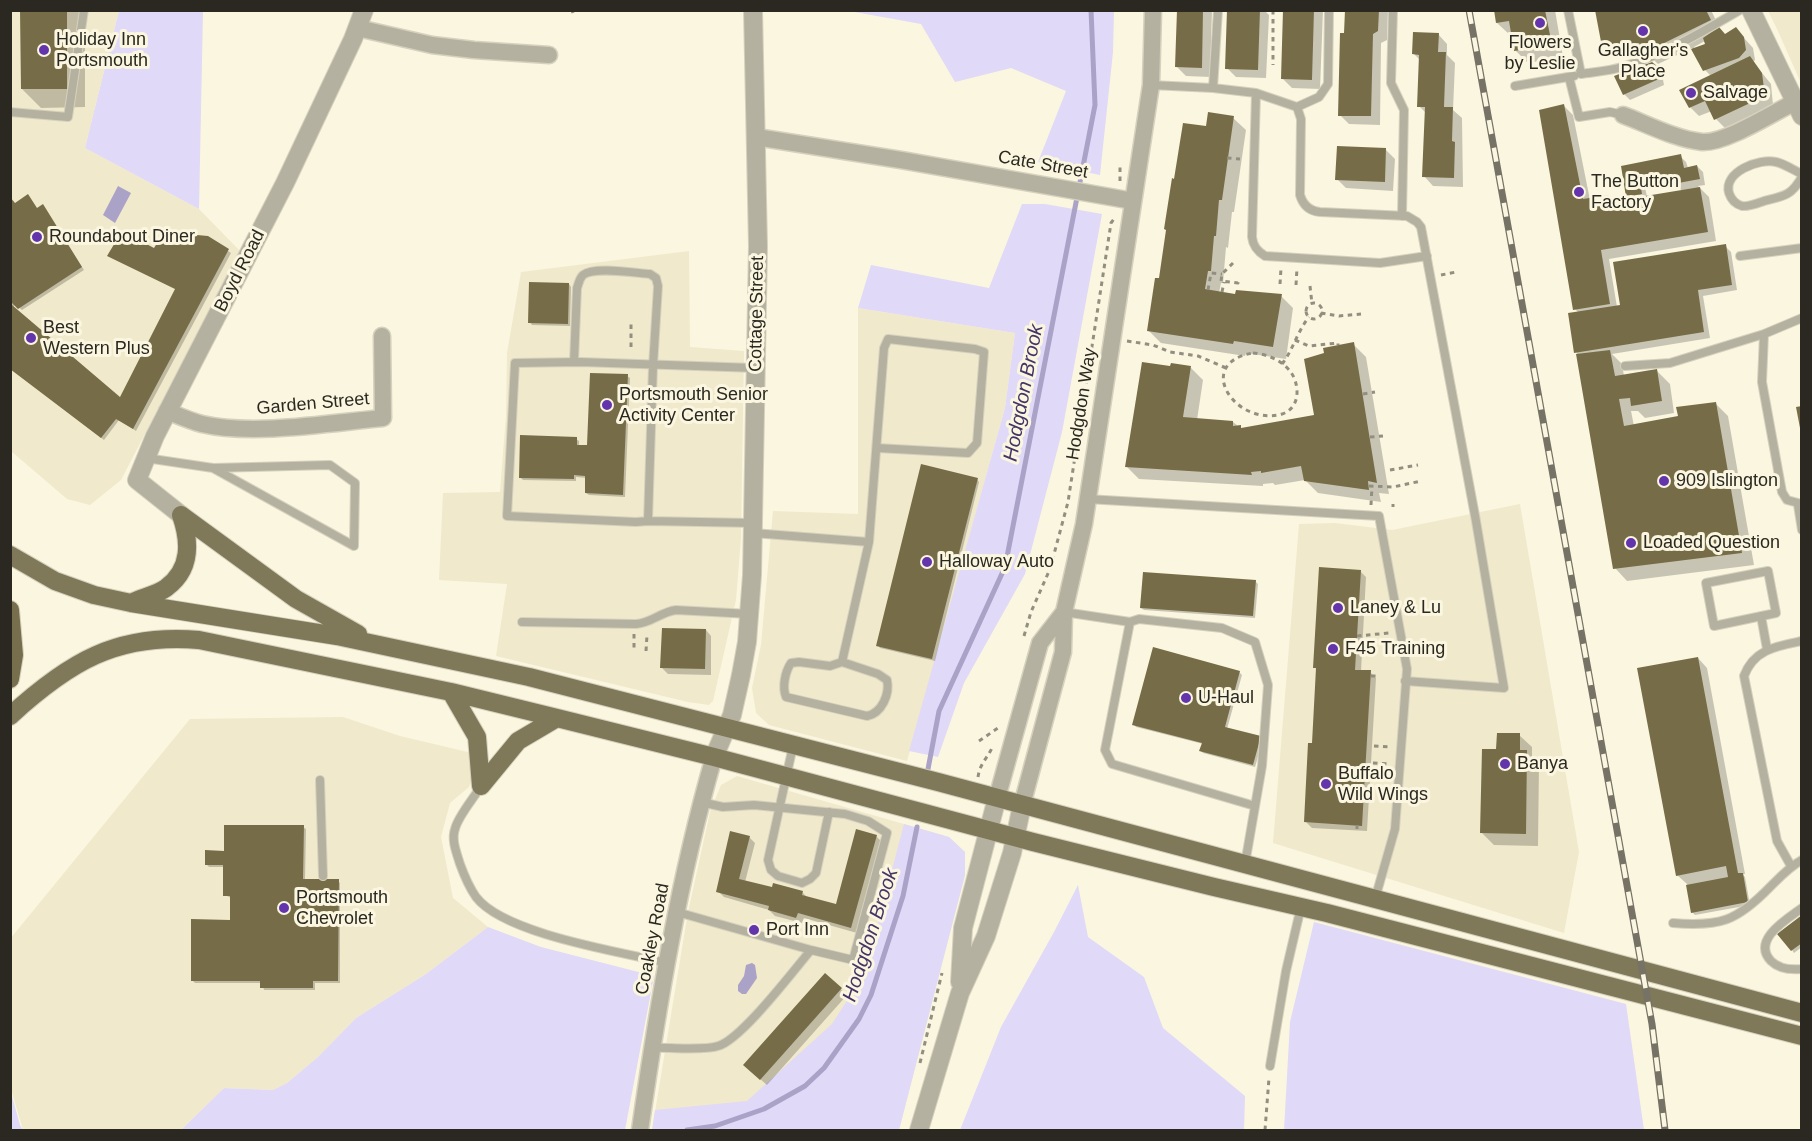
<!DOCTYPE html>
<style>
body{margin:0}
#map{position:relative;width:1812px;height:1141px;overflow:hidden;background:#fbf6e0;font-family:Arial,sans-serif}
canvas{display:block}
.frame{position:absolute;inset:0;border:12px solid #2a2820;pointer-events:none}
</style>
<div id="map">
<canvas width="1812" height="1141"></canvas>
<div class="frame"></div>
</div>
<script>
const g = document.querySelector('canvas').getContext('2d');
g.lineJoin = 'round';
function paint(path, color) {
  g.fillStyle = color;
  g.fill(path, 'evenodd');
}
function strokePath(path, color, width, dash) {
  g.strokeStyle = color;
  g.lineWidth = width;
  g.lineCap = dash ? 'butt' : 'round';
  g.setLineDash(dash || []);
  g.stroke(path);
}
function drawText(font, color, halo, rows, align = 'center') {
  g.font = font + ' Arial,sans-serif';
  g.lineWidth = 6;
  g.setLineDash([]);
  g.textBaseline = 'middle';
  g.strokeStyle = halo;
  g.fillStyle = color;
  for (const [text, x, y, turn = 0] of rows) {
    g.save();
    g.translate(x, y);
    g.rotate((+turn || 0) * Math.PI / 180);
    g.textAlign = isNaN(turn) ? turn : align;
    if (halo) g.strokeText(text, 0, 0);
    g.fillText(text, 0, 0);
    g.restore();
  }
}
paint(new Path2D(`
 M10,11H119L85,148L199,209L240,251L121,480L90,505L67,499L11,451Z
 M1768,11H1801V83L1777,29Z
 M689,251L690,347L744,351L741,538L736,600L713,701L709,705L688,702L496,656L507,584L439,580L443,493L500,492L506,415L507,353L521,272Z
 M858,308L1015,333L1005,408L907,761L769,725L756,713L752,688L761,645L773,511L858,514Z
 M1520,504L1579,852L1564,933L1273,843L1299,524L1335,523L1392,530Z
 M343,717L400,736L472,753L473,774L469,787L450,803L441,837L453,898L488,927L426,974L356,1018L318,1057L287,1083L273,1090L224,1088L181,1130H23L11,1089L10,939L190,719Z
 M737,776L949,837L965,852V875L899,1130H652L688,912L710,812L721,785Z`), '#f0e9cc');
paint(new Path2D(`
 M119,11H203L199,209L85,148Z
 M849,11H1114L1113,52L1100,175L1038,162L1066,91L1011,68L955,82L921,24Z
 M1022,204H1045L1102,214L1062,432L1025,574L964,683L938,757L909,751L1005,408L1015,333L858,308L871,265L989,288Z
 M904,824L949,837L965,852V875L899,1130H652L655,1110L747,1101L832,1024L865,973Z
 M1078,885L1088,937L1144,977L1163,1028L1245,1096L1244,1130H960L1001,1027L1054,932Z
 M1314,922L1626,1004L1644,1130H1284L1290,1022Z
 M488,927L541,947L654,976L625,1130H181L224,1088L273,1090L287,1083L318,1057L356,1018L426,974Z
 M10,1089L20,1125L23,1130H11Z`), '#e0d9f7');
paint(new Path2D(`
 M118,186L131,193L115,223L103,215Z
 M752,963L755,965L757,978L746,994H742L738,991V985L744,976L746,965Z`), '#aba2c7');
paint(new Path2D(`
 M22,10H85V107L41,108L22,89Z
 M1178,10H1212L1210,77L1186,76L1177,67Z
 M1228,10H1264L1269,15L1266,78L1236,77L1227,68Z
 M1285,10H1323L1320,89L1292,88L1283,79Z
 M1346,10H1388L1387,40L1381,43L1380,125L1349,124L1340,115Z
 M1495,10H1555L1563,57L1528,63L1516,51L1513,35H1510L1497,23Z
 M1597,10H1711L1721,31L1726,36L1736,29L1753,48L1755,60L1753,62L1771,84L1773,105L1725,128L1716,119L1712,111L1699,116L1690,107L1711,76L1705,70L1692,48L1658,64L1649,55L1616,58L1603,46ZM1705,41L1706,45L1695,49L1694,47Z
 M1438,34L1447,44V55L1455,63L1453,110L1462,118L1463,187L1433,186L1424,176L1426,113L1419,106L1420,60L1414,54Z
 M1652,64L1662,74L1664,85L1630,100L1624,94Z
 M1564,106L1573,115L1590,200L1608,197L1614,203L1631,200L1628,196L1623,167L1680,156L1686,162L1688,168L1697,166L1703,172L1705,185L1698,186L1709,197L1716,241L1609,259L1617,307L1725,246L1731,252L1737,290L1703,296L1710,338L1612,354L1622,364L1624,376L1657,371L1670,384L1674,413L1645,418L1638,411H1631L1634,426L1680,417L1716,404L1728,416L1754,565L1627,581L1615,568L1578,355L1576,352L1579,313L1575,309ZM1674,182L1682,191L1647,197L1645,187Z
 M1233,118L1246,130L1234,212H1232L1228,248L1226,247L1223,283H1221L1219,293L1237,296H1281L1293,308L1286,359L1246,353L1245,356L1161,343L1148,330L1160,280L1175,181L1207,128Z
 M1386,150L1395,159L1393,191L1346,188L1337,179Z
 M10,199L15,204L38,209H45L84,270L22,310L15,304L13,308L120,399L177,290L155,250L207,237L231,253L136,431L119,420L104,440L10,368Z
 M569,284L571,287L570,326L532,325L530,322Z
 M1353,344L1366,357L1389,494L1379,493L1381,502L1318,493L1305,480L1275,485L1273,483L1263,484V486L1139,479L1127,467L1172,364L1191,368L1203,380L1197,420L1233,422L1243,430L1315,416Z
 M627,376L630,378L625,497L589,495L586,493L587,478L576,477V481L523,480L520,477L576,439L579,441V447H588Z
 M977,479L979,482L935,661L880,648L878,645Z
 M1360,571L1366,577L1361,671L1370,672L1376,678L1367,831L1312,828L1306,822L1313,745L1318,670L1314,667Z
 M1255,581L1258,584L1255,618L1144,610L1141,608Z
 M706,630L711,636V675L668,674L662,668Z
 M1698,658L1707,668L1745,874H1742L1745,877L1750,905L1695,915L1692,912L1687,884L1677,875Z
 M1239,672L1242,675L1227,729L1263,740L1255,767L1203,753L1201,751L1203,744L1136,727L1134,724Z
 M1519,735L1532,747V757L1539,764L1538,846L1494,845L1482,833L1498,751Z
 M303,827L306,829L305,880L338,881L340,883V983H315V990H264L262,983H195L192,980L231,921V898L225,895V867H209L207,865L225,852Z
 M876,836L882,842L857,933L804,918L802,923L775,916L769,910L724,897L718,891L749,837L755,843L745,882L773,889L802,892L809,899L837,905Z
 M1802,917V947L1794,953L1792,950Z
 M826,975L847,995L767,1085L751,1071Z`), '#0003');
strokePath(new Path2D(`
 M928,769L939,711L1005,567L1095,105L1091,10
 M687,1130L715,1126L764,1109L805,1086L824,1068L859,1019L871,995L903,896L917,827`), '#aba2c7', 5);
paint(new Path2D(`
 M20,10H67V89H21Z
 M1177,10H1203L1202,68L1175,67Z
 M1227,10H1260L1258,70L1225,69Z
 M1283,10H1314L1312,80L1281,79Z
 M1345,10H1379L1378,31L1373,34L1371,116H1338L1340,33H1344Z
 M1494,10H1545L1552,45L1514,51L1509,21L1496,23Z
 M1595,10H1706L1711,20L1644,53L1639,43L1602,47Z
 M1719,27L1725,34L1736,27L1744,37L1746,50L1739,58L1703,71L1691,49L1705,44L1703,38Z
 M1413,32L1439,33L1438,52H1446L1444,107H1453L1452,141L1455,142L1454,178L1422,177L1425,107H1417L1419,55L1412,54Z
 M1750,56L1762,73L1765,96L1714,120L1705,101L1689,108L1679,90Z
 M1652,62L1657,66L1659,79L1623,95L1614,76Z
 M1564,104L1583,199L1608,195L1609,202L1700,187L1708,232L1601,250L1610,304L1573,310L1539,110Z
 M1208,112L1234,116L1222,200H1219L1216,236H1214L1211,271H1208L1205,289L1235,294L1236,290L1282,294L1273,347L1234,341L1233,344L1147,331L1155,278H1159L1166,230L1164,229L1172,178L1174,179L1183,123L1206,126Z
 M1337,146L1386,148L1385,182L1335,180Z
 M1681,154L1684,168L1697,165L1700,179L1673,184L1672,175L1640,182L1642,194L1626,197L1621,166Z
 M28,194L37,208L43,204L82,267L18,309L12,303L10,305V197L15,203Z
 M122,231L154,248L164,232L208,236L229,249L133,429L116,419L101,438L10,369V308L12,305L120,397L175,289L107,256Z
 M1726,244L1732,285L1698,290L1704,332L1574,353L1568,313L1620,305L1613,262Z
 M529,282L569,283L568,324L528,323Z
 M1354,342L1377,483L1368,481L1369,490L1304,481L1301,466L1261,473V471L1251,472L1252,475L1125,467L1142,362L1170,366L1171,363L1191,366L1183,417L1233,421V426L1241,425V428L1314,415L1304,359L1324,353L1323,348Z
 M1610,350L1615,376L1657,369L1662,401L1631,406L1630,398L1619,399L1624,426L1678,416L1676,407L1716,402L1742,553L1613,569L1576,354Z
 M590,373L628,374L623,495L585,493V476L574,475V479L519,478L520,435L577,437V445H587Z
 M1802,406V428H1800L1796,407Z
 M921,464L978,478L932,659L876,646Z
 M1319,567L1361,570L1355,670H1371L1362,826L1304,822L1308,743H1312L1316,668H1313Z
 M1143,572L1256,580L1253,616L1140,608Z
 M662,628L706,629L705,669L660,668Z
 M1153,647L1240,671L1225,727L1261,736L1253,765L1199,751L1202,743L1132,725Z
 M1698,657L1738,873H1743L1748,902L1691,913L1686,885L1728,877L1726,866L1676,876L1637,668Z
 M1497,733H1520V750H1527L1526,834L1480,833L1482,749H1496Z
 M224,825H304L303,879H339L338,981H313V988H260V981H191V919L230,920V896H223V865H205V850L224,851Z
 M856,829L877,835L851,928L798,913L796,918L768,910L769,906L716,892L730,831L750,836L739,879L772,887L773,883L803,891L802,895L836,904Z
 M1802,915V943L1791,951L1777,934Z
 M825,973L842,988L760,1080L743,1065Z`), '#766d48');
const service = new Path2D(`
 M1393,10L1391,83L1404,110L1402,216
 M1568,10L1581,74C1594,72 1609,71 1622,67C1664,55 1702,32 1740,10
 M1569,77L1579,117L1610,112L1623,115
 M1151,85L1213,88L1256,93L1297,107L1301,119L1300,195C1303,205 1309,211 1320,212L1407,216L1417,222L1421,227L1476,521L1504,688L1405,681
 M1515,86L1574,76
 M1213,88L1218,10
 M1256,93L1252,237C1253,246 1257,251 1265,256L1380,263L1427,256
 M1297,107L1319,97L1328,84L1329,10
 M10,112L68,117L84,10
 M1802,174C1793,170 1785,164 1776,162C1759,158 1723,172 1729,193C1731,199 1735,204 1742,206C1748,207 1758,203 1764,201C1784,196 1791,196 1802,177
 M1740,256L1802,248
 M1802,318L1764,334L1762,382L1782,492L1787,500L1802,504
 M574,362L577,288C579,283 579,279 583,275C594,266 635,273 650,274L656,278L658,286L653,366L648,521
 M1625,366L1670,363L1764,334
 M146,458L213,468L330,465L355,483L354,546L213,468
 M1087,499L1379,516L1407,669L1395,829L1375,899
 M1798,505L1802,530
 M753,523L648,521L636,522L507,516L515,363L580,362L755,368
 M753,533L869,542
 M1768,571L1776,613L1714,626L1706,583Z
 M1064,612L1130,622
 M1761,616L1767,649
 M522,622L636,624C651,623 661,612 676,610L749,614
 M799,662L830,666L842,662L878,674L887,680C890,694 882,713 867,716L786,697C782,687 785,672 791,663Z
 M842,662L869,542L884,348L888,339L975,349L984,352L977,443L968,453L877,448
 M793,746L768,860L771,870L778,876L802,883L810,879L816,873L829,812
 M320,780L323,876
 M481,786C474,798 458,816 455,829C451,840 457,854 460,864C464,875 469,887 476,897C504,934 621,952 668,963
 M701,802L723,807L754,805L845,814L868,821L887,833L853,960L811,950
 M1245,864L1262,766L1268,685L1255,642L1222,628L1139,619L1130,622L1105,750L1112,764L1255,806
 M1791,866L1777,841L1744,676C1754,649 1777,646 1802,641
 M1802,908C1787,919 1751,940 1771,961C1779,969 1791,970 1802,969
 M1673,923C1720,927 1737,921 1770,887C1780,877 1789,867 1802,860
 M653,1048C670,1047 703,1051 718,1046C741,1040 793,971 811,950L677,912
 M1270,1066L1286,971L1301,907`);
const minor = new Path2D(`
 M358,28L432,45L474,50L549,55
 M1623,115C1647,124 1675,139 1702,142C1724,144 1773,113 1795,102
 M756,137L901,160L1133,201
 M167,411C179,416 190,421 202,424C253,436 330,423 383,418L382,336
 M997,798L1040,643L1064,612
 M1022,805L1063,652L1064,612L1084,524L1151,85L1153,10
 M640,1130C658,1005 679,878 714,757`);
const tertiary = new Path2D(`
 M1751,10L1802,116
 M181,515L137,480L155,436L285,183L353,39L364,10
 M714,757L732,715L741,675L747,642L752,575L758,246L753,10
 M960,982L963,928L997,798
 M919,1130L960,993L986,936L1012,853L1022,805`);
const primary = new Path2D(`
 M181,515L296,599L358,634
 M10,555L55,581L94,595L131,603L337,636L529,677L938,782L1802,1013
 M131,603C141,598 158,594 166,588C192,569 190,541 181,515
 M451,692L477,737L481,786
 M10,716C69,662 117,633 199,640L451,692L557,718L714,757L1033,842L1214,887L1327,913L1802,1036
 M481,786L518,741L557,718`);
const trunk = new Path2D(`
 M10,610L14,655L10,679`);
strokePath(service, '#d5d1bd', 10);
strokePath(minor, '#d5d1bd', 19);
strokePath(tertiary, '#d5d1bd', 20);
strokePath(primary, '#d5d1bd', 20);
strokePath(trunk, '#d5d1bd', 20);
strokePath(new Path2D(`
 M572,10L573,13
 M1273,10V65
 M1227,158L1240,159
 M1120,181V167
 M1233,263L1222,274L1221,281L1238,283V280
 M1441,275L1456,272
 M1280,284L1281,268
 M1296,285L1297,268
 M1310,286L1312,304
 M1208,290L1211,273L1222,274
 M1222,292L1224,282
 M1306 311a8 8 0 1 1 16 0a8 8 0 1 1-16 0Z
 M1321,313L1339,316L1361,314
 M1295,340L1309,346L1338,343V345
 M1127,341L1153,345L1170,352L1198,356L1226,368
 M631,347V321
 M1253,353C1267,354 1281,360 1290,371C1300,384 1301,408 1282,414C1235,427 1193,363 1253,353Z
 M1282,364C1293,350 1297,332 1309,317
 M1363,394L1375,392
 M1370,437L1383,436
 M1390,470L1418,465
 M1369,486L1393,487L1421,481
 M1371,505L1372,486
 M1393,507V504
 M634,634V650
 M1024,636L1031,612L1050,569L1068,502L1111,223L1114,219
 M1357,636L1389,633
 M646,651L647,635
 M1371,676H1379
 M979,741L998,728
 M1374,746L1390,747
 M1373,763L1389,764
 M978,777C980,763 987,759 993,746
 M1357,829V825
 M920,1063L942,973
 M1265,1130L1269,1078`), '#928f80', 3, [4.5, 4.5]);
strokePath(service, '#b5b1a0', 8);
strokePath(minor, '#b5b1a0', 16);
strokePath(tertiary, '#b5b1a0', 18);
strokePath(primary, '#7f7859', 18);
strokePath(trunk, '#766e4c', 18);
const rail = new Path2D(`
 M1469,10L1652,1024L1665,1130`);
strokePath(rail, '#767265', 7);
strokePath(rail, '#fbf6e0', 4.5, [14]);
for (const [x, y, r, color] of [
 [1540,23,6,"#6434ac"],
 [1643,31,6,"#6434ac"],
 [44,50,6,"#6434ac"],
 [1691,93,6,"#6434ac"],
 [1579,192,6,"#6434ac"],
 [37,237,6,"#6434ac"],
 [31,338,6,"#6434ac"],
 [607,405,6,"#6434ac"],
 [1664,481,6,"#6434ac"],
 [1631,543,6,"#6434ac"],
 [927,562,6,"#6434ac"],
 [1338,608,6,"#6434ac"],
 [1333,649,6,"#6434ac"],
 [1186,698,6,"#6434ac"],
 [1505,764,6,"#6434ac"],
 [1326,784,6,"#6434ac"],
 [284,908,6,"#6434ac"],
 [754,930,6,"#6434ac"]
]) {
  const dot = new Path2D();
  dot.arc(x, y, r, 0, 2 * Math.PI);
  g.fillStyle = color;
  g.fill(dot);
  strokePath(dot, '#fbf6e0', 2);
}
drawText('18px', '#2a2820', '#fbf6e0', [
 ["Holiday Inn",56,40],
 ["Portsmouth",56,61],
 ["Flowers",1540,43,"center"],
 ["by Leslie",1540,64,"center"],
 ["Gallagher's",1643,51,"center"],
 ["Place",1643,72,"center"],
 ["Salvage",1703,93],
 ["The Button",1591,182],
 ["Factory",1591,203],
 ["Roundabout Diner",49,237],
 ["Best",43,328],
 ["Western Plus",43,349],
 ["Portsmouth Senior",619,395],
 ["Activity Center",619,416],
 ["909 Islington",1676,481],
 ["Loaded Question",1643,543],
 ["Halloway Auto",939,562],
 ["Laney & Lu",1350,608],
 ["F45 Training",1345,649],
 ["U-Haul",1198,698],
 ["Banya",1517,764],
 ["Buffalo",1338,774],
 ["Wild Wings",1338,795],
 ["Portsmouth",296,898],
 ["Chevrolet",296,919],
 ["Port Inn",766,930]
], 'left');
drawText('18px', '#2a2820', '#fbf6e0', [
 ["Cate Street",1043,165,10],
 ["Boyd Road",240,271,-63],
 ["Cottage Street",757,314,-89],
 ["Garden Street",313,404,-5],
 ["Hodgdon Way",1082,404,-81],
 ["Coakley Road",653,939,-79]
]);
drawText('italic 20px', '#443566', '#fbf6e0', [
 ["Hodgdon Brook",1024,393,-79],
 ["Hodgdon Brook",871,935,-72]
]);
</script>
